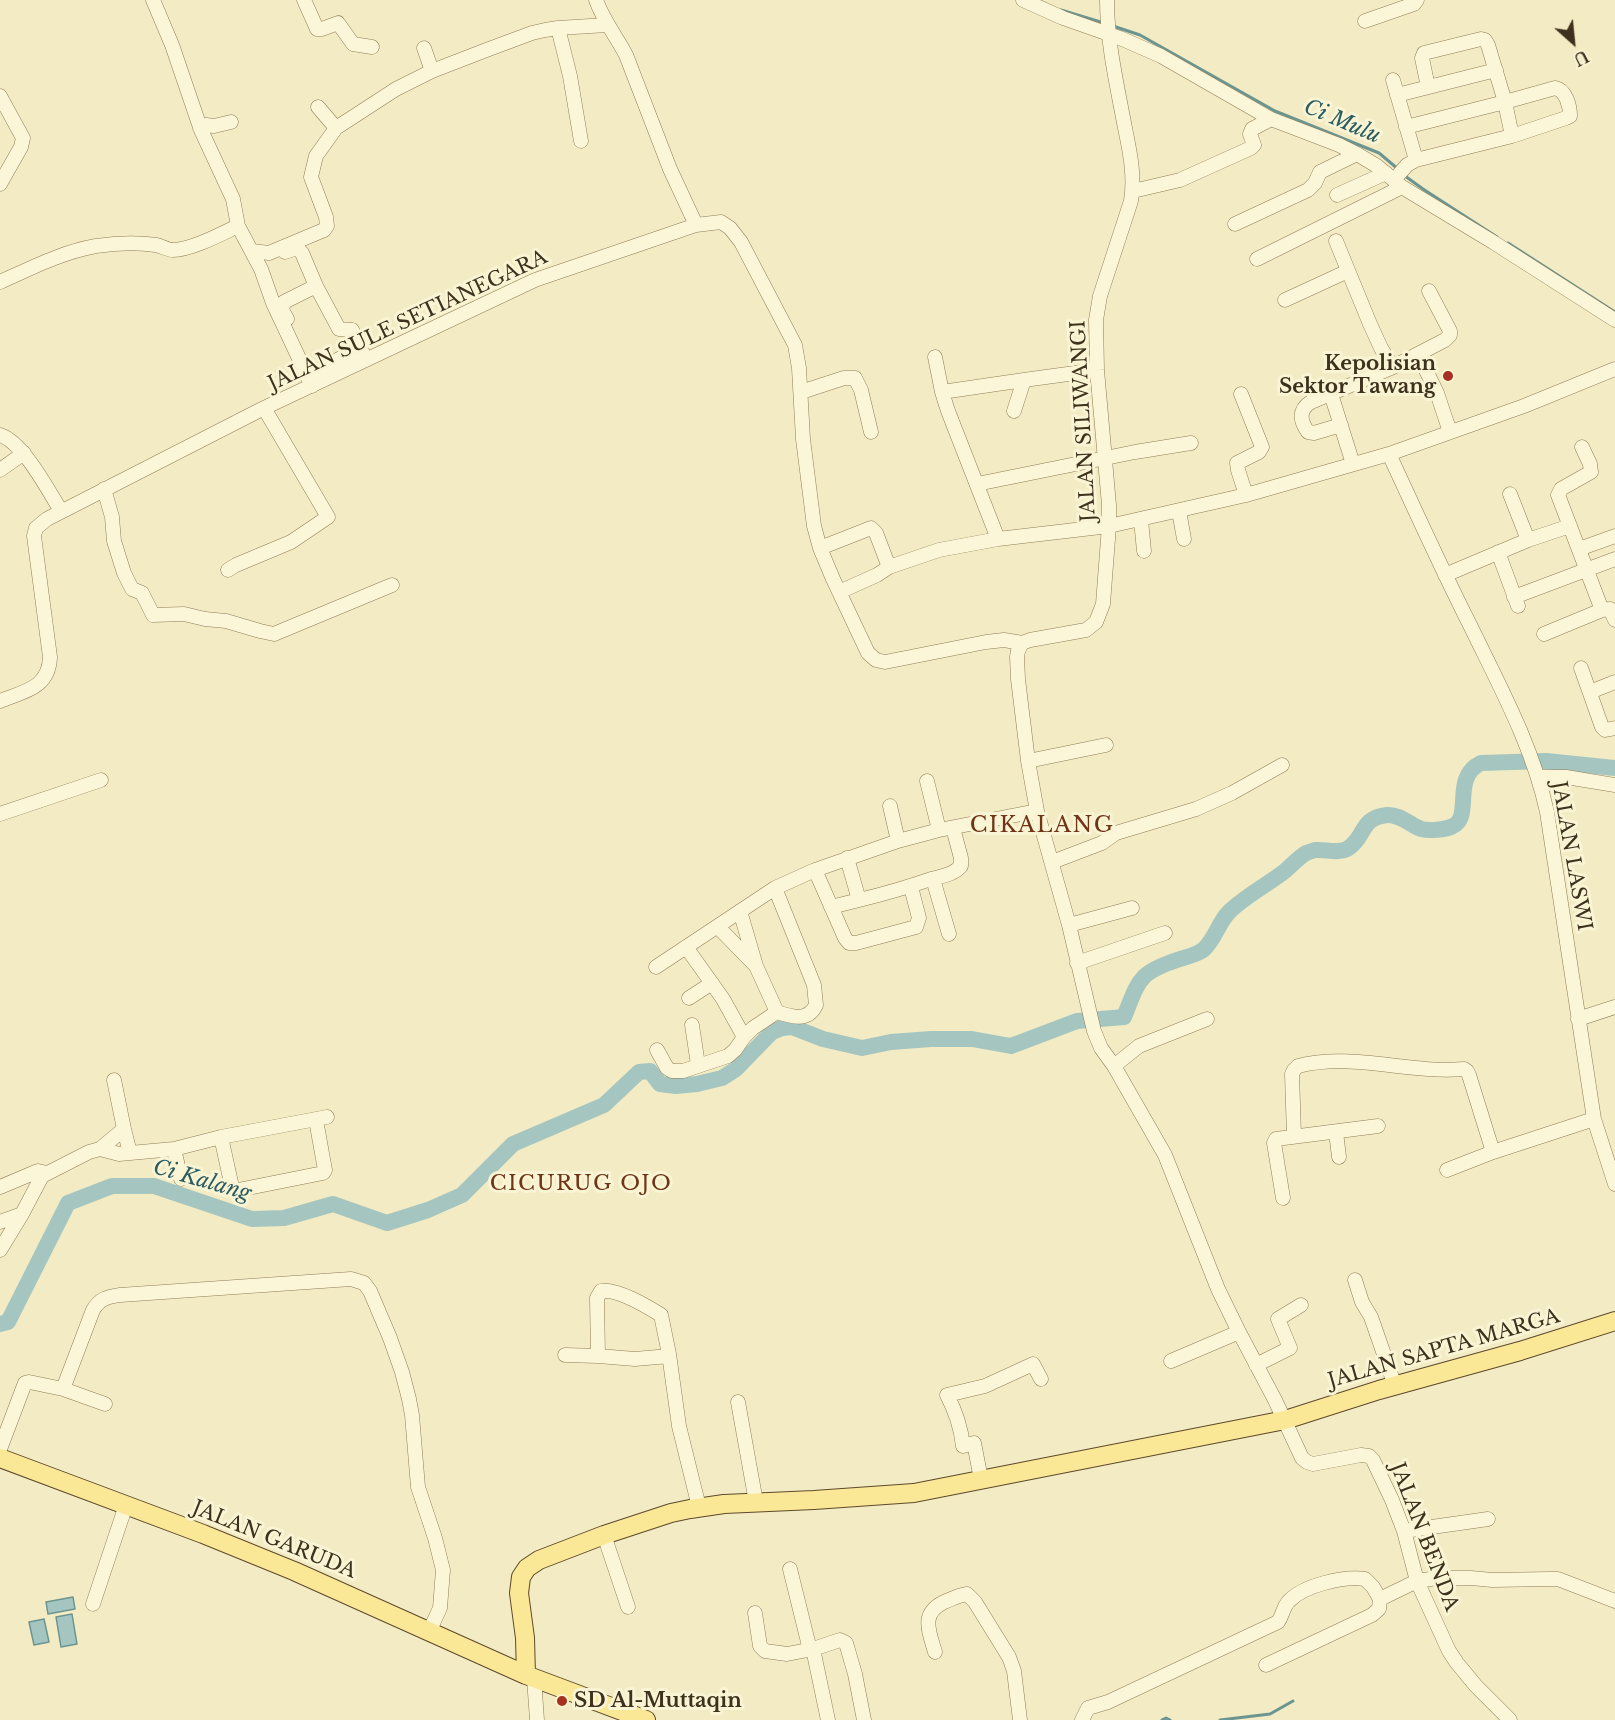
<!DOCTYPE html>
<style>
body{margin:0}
#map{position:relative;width:1615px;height:1720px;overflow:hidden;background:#f3ebc3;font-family:"Libre Baskerville",serif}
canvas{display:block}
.north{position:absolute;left:1543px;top:12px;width:60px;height:60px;-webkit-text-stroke:4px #f9f4d4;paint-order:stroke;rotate:153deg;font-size:16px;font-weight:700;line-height:24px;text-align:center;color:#3e311d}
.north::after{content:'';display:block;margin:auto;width:21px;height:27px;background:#3e311d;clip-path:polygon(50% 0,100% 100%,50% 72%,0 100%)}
</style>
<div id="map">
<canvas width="1615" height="1720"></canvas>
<div class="north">U</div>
</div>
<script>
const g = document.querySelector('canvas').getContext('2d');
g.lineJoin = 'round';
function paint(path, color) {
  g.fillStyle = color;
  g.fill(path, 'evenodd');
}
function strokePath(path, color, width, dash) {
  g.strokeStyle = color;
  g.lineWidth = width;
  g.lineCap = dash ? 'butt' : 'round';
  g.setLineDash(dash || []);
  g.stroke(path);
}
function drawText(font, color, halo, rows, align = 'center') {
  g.font = font + ' "Libre Baskerville",serif';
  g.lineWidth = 6;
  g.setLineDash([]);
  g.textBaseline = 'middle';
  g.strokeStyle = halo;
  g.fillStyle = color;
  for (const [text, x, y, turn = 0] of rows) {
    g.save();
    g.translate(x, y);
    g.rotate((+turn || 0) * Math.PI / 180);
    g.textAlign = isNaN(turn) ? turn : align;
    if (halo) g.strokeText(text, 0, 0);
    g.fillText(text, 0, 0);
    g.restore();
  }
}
const water = new Path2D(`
 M73,1597L75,1609L48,1614L46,1602Z
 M72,1614L77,1644L61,1647L56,1617Z
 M44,1619L49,1642L34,1645L29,1622Z`);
paint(water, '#a5c6c0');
strokePath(water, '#6b9590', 1.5);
strokePath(new Path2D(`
 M1061,10L1104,23
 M1113,26L1140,35L1275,111L1379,153L1398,169
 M1405,176L1423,189L1497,237
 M1508,243L1615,312
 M1162,1720L1166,1718L1170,1720
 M1220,1720L1270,1714L1293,1701`), '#6b9590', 3);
strokePath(new Path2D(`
 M0,1324L8,1322L68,1203L112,1186H154L252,1219L284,1218L333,1204L387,1223L428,1210L462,1195L513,1144L604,1105L639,1072L650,1071L660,1084L676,1086L697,1084L722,1078L736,1069L772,1032L782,1028L792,1027L823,1039L862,1048L891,1042L931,1039H972L1011,1046L1077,1021L1124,1017C1139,980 1138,973 1177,960C1186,957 1196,955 1203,950C1215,940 1218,923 1229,912C1245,896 1267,885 1285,871C1292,865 1298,858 1306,853C1309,852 1312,851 1315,850C1325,849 1337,854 1347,849C1366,838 1359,818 1387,815C1400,814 1410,825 1421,829C1429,831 1445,830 1453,826C1473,817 1451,777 1481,763L1546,761L1615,768`), '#a5c6c0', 16);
const minor = new Path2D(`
 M304,0L317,29H322L338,23L353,44L372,47
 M596,0C603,20 616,36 626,55L670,169L696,225
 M1023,0L1063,18L1120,38L1161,56L1271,119L1339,145L1357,154L1377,166L1402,187L1493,242L1615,320
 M1107,0C1107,43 1117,85 1125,128C1130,152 1135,176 1131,201L1100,296L1096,320L1097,370L1109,505V526L1103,604L1096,622L1086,630L1030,640L1022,643L1018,651L1017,657L1018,679L1028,761L1037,811L1069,925L1094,1031L1101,1048L1114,1066L1165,1155L1218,1289L1239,1332L1275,1400L1302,1458L1307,1462L1313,1464L1361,1455L1369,1456L1373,1460L1392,1500L1404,1531L1417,1581L1449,1651L1457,1663L1476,1686L1510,1720
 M1365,21L1414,4L1417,0
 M558,28L570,76L581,141
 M424,48L432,71
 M1393,80L1416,160L1407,165L1394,180
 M1428,87L1422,58L1424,53L1481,39L1485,40L1488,45L1505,102L1512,136
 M1397,95L1496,70
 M0,96L23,138L21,147L0,184
 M318,107L336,128
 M1406,127L1505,102L1555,88C1566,90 1570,106 1570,116L1566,118L1512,136L1416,160
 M200,128L206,125L214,126L231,122
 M1133,191L1180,180L1251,148L1254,145L1250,134L1252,129L1271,119
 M1337,195L1386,173
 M1235,224L1308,190L1315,183L1320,172L1357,154
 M238,226L261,269L273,303L312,386
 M1336,241L1370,324L1381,348L1393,367L1418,354L1437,393L1450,432
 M252,251L269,253L324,230L327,226L326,217L311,177L316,156L336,128L396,89L432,71L489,49L532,33L545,30L558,28L607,25
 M285,252L297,248L302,253L316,286L339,329L352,330L366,360
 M1257,259L1402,187
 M0,282C31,268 62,252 96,246C116,243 135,242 156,245C162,246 167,250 173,250C191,250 221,234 238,226L233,199L201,130L172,45L153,0
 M1285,300L1348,271
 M287,319L282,310L284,302L316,286
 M1418,354L1445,340L1450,335V331L1429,291
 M935,357L942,392L948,411L998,539
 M309,375L360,348
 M801,392L844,378H855L861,390L871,432
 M942,392L1024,380
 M1241,394L1262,447L1259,452L1237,463L1238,470L1246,495
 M1331,394L1353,464
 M1014,411L1024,380L1097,370
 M1341,425L1314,433L1308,432C1300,421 1298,410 1311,402L1393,367
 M0,435C23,442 48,490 61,511
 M1582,447L1590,464L1591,472L1561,489L1558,495L1602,610
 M1389,454C1416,512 1442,570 1471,627C1500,687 1533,747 1547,812L1594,1119L1615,1184
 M0,470L24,453
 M977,484L1135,452L1191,443
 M104,489L112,517L114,541L124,573L132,589L142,593L153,615L184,614L205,619L226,621L260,631L274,634L392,585
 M1510,494L1528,540
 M1179,511L1184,539
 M1141,520L1144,551
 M820,548L871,528L876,533L889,567
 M1579,549L1615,536
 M1498,552L1518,606
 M228,570L236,565L291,542L328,517L264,408
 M1445,575L1528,540L1570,526
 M839,592L877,575L889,567L939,550L998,539L1109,526L1246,495L1389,454L1524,406L1615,369
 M1514,597L1615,559
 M1544,634L1602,610L1610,609L1615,620
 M1581,668L1602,727L1605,730L1615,728
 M1590,692L1615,682
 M0,701C25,691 49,688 50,657L34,536L36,528L47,519L264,408L535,280L696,225L721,222L730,228L741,242L795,345L799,368L803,439L814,526L820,548L833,579L868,653L876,660L885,662L986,642L1004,640L1022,643
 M1028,761L1106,745
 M1539,777H1566L1615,785
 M927,781L939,830
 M890,806L898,841
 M0,814L101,780
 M847,858L859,900C884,894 908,887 931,879C942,876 953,875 961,866V858L953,828
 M1052,862L1102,843L1116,833L1196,809L1232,793L1282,765
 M815,870L845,938L849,943H856L916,927L919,918L911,887
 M933,879L949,934
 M831,907L859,900
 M740,911L756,966L777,1012
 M1069,925L1132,908
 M718,927L756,966
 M686,947L723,999L744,1037L753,1028L777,1012C792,1017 808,1022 816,1005L814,985L775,888
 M1077,963L1165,933
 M656,967L775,888L815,870L898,841L939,830L1037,811
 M689,998L712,983
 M1578,1019L1615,1007
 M692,1025L698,1065
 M657,1050L667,1068L672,1071H683L728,1056L735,1050L744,1037
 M1114,1066L1139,1046L1207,1019
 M114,1080L124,1129L130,1153
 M1336,1132L1339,1157
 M1294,1136L1292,1074L1294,1070L1298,1066C1352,1052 1409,1074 1464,1069L1467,1071L1469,1075L1493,1152
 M221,1137L232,1187L234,1190H238L323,1173L325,1170L316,1120
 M100,1149L124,1129
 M174,1149L181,1179
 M1447,1170L1493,1152L1594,1119
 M0,1187L38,1171L47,1173
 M1283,1198L1274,1143L1276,1139L1378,1126
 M0,1222L22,1214
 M0,1250L22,1214L42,1176L89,1152L100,1149L119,1154L174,1149L221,1137L327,1117
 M1355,1280L1362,1302L1371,1317L1395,1386
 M565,1355L598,1356L597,1298L601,1291C617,1288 648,1307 661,1315L669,1354L679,1426L699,1507
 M598,1356L635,1359L669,1356
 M1171,1361L1239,1332
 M1256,1365L1290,1348L1278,1319L1301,1305
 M63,1389L105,1404
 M738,1402L756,1502
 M0,1449L25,1383L29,1382L63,1389L93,1310C100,1298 108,1297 120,1295L351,1279L364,1283L370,1291L390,1338L402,1372L409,1399L412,1415L418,1487L435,1538L443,1570L440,1608L429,1632
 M981,1479L974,1443L963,1446C961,1427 956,1412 947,1395L985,1386L1033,1364L1041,1379
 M1404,1531L1488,1519
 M604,1535L628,1607
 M790,1569L810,1650
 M93,1604L126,1505
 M755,1613L760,1646L765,1651L787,1654L813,1649L840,1640L846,1643L855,1674L864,1720
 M813,1649L828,1720
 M935,1652C929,1631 920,1614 944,1602C952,1599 959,1595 967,1594L975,1602L1009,1657L1014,1671L1020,1720
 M1266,1665L1372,1615L1379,1609L1380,1599
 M534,1678L537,1720
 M1082,1720L1088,1708L1108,1702L1278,1622C1283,1615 1283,1607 1289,1601C1304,1585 1344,1576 1365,1579L1373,1587L1380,1599L1417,1581L1437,1578H1471L1492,1580L1550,1579H1558L1615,1601`);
const major = new Path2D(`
 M0,1458L203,1534L294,1571L526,1675L646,1720
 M526,1675L525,1638L519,1593L521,1577L527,1568L539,1560L604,1535L671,1513L690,1509L724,1504L814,1500L914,1493L1285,1420L1379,1390L1520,1351L1615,1321`);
strokePath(minor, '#907d57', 15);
strokePath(major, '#5d492c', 20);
strokePath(minor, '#fcf6d8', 14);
strokePath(major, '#fae897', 18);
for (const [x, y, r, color] of [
 [1448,376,6,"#a63120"],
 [562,1701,6,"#a63120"]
]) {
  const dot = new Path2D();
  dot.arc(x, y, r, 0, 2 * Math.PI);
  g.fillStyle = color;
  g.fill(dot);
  strokePath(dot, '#f9f4d4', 2);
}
drawText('20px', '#3e311d', '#f9f4d4', [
 ["JALAN SULE SETIANEGARA",408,321,-25],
 ["JALAN SILIWANGI",1084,421,-93],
 ["JALAN LASWI",1571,856,80],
 ["JALAN SAPTA MARGA",1444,1349,-16],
 ["JALAN BENDA",1424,1537,69],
 ["JALAN GARUDA",274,1540,22]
]);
drawText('bold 20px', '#3e311d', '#f9f4d4', [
 ["Kepolisian",1436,364],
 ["Sektor Tawang",1436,387],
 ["SD Al-Muttaqin",574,1701,"left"]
], 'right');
drawText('italic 21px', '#2a5c60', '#f9f4d4', [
 ["Ci Mulu",1342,122,23],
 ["Ci Kalang",202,1181,16]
]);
g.letterSpacing = '1.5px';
drawText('21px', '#703517', '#f9f4d4', [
 ["CICURUG OJO",581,1184]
]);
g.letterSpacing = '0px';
g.letterSpacing = '1.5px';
drawText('22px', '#703517', '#f9f4d4', [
 ["CIKALANG",1042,826]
]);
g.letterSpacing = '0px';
</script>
